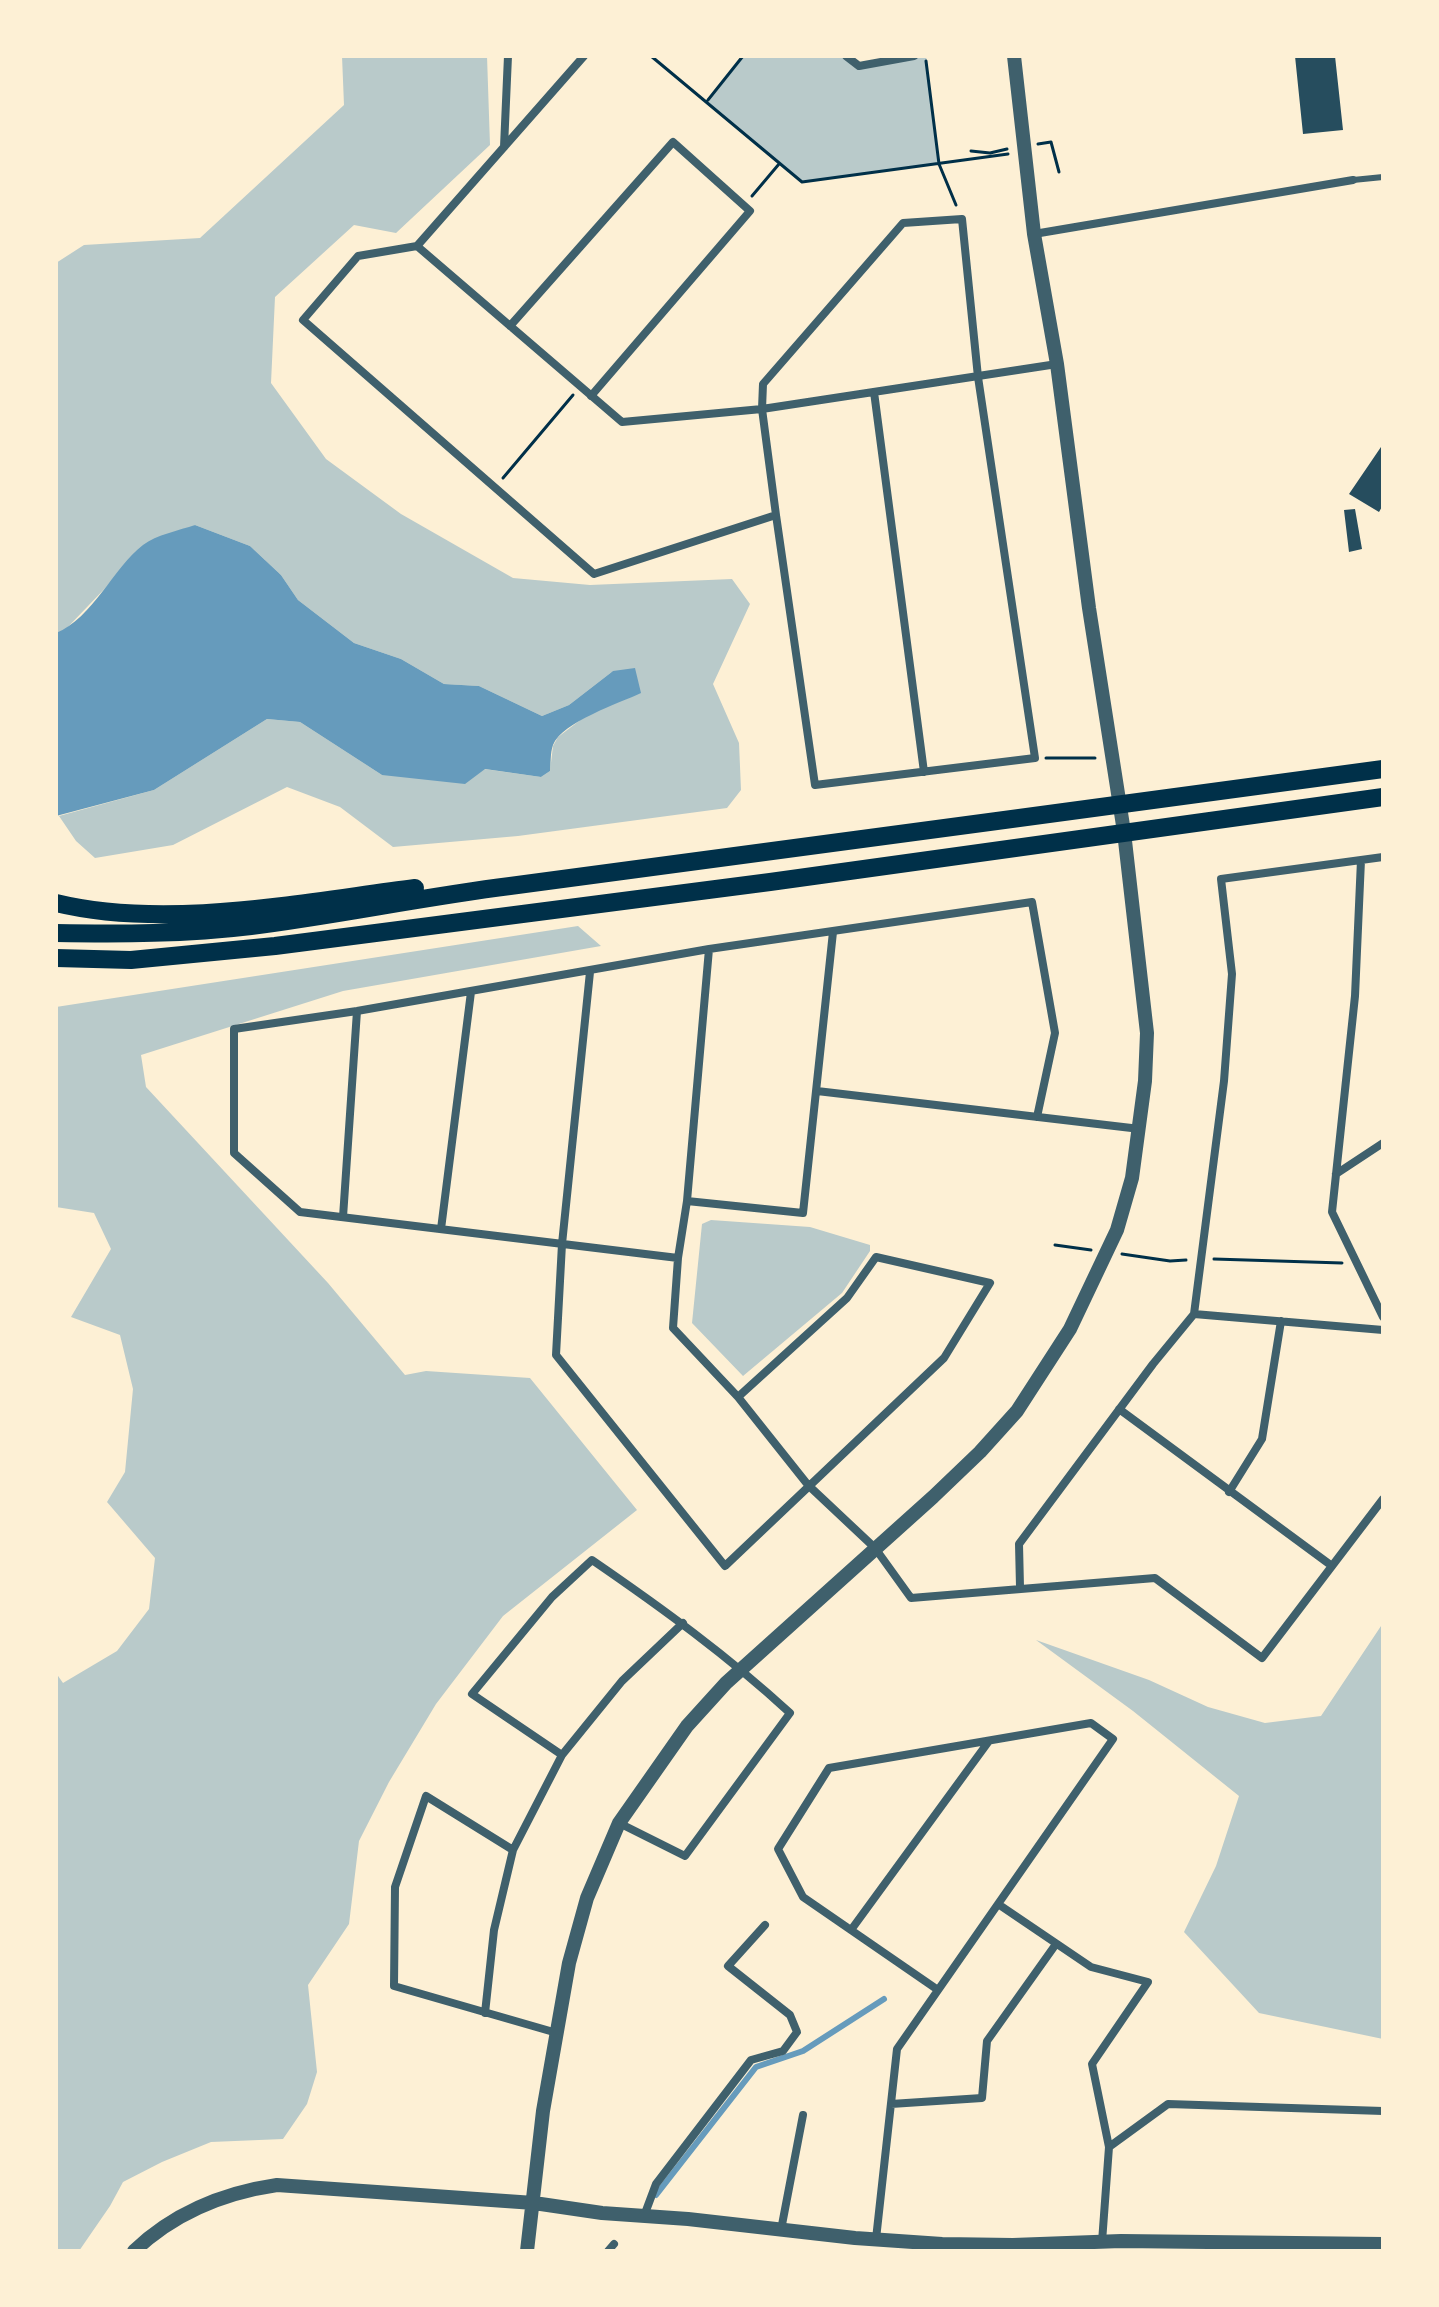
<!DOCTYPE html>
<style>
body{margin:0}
#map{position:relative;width:1439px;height:2307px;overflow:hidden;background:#fdf0d5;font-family:"Source Serif 4",serif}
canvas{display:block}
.frame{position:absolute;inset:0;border:58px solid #fdf0d5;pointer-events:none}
</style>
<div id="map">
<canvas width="1439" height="2307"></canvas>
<div class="frame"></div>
</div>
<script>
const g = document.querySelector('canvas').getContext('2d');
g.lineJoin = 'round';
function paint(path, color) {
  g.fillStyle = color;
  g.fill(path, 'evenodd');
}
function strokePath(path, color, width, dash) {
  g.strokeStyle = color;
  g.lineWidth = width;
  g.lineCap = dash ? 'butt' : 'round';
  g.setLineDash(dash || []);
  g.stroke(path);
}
paint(new Path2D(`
 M342,56H487L490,145L396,233L354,225L275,297L271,383L326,459L401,514L513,578L590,585L732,579L750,604L713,684L739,743L741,790L727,808L518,836L393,847L340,807L287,787L173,845L95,858L76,841L59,816L154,790L267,719L300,722L382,775L484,769L541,777L550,771L553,746L558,737L579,721L613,671L569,705L542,716L479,686L444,684L401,659L354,643L298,600L281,575L250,546L195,525L111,582L65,630L56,633V263L84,245L200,238L344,105Z
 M744,56H846L859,66L926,56L939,164L802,182L707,104Z
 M578,926L601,946L343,991L141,1055L146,1087L328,1283L405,1375L426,1371L530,1378L637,1510L503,1616L436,1704L389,1782L359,1841L349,1924L308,1985L317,2072L307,2104L283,2139L211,2142L162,2162L123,2182L110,2206L79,2251H56V1673L63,1683L117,1651L149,1609L155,1558L107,1502L125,1472L133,1389L120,1335L71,1317L111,1249L94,1213L56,1207V1007Z
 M711,1220L810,1227L870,1245V1251L842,1293L743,1376L692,1323L702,1224Z
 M1383,1623V2039L1259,2013L1184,1932L1216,1866L1239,1796L1133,1711L1036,1640L1149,1680L1208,1707L1265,1723L1321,1716Z`), '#b9caca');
paint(new Path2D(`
 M195,525L250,546L281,575L298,600L354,643L401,659L444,684L479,686L542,716L569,705L613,671L635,668L641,693C620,703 562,722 553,745C550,753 551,764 550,771L541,777L485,769L465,784L382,775L300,722L267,719L154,790L56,816V633C92,619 114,567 143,545C156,535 180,530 195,525Z`), '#669bbc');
strokePath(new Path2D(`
 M656,2195L756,2067L803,2051L884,1999`), '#669bbc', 6);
paint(new Path2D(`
 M1295,56H1335L1343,130L1303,134Z
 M1383,444V505L1379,512L1349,494Z
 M1355,509L1362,549L1349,552L1344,510Z`), '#264d5e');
strokePath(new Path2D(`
 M651,56L802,182L1008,154
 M926,61L939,164L956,205
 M708,100L743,56
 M1038,144L1051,142L1059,172
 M971,151L990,153L1007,149
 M752,196L779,164
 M503,478L573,395
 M1046,758H1095
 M1055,1245L1091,1250
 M1122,1254L1170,1261L1186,1260
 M1214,1259L1342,1263`), '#003049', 3);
strokePath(new Path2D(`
 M1353,180L1383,177`), '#3f606c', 6);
strokePath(new Path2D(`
 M584,56L417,246L358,256L303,320L594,574L776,515
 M846,56L859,66L914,56
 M504,147L508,56
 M962,219L978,377L1035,758L815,785L776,515L762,409L763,384L903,223Z
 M1034,234L1353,180
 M417,246L622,422L762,409L1057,364
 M510,326L673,142L750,211L591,396
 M874,392L924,772
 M1361,860L1355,996L1332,1212L1383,1317
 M709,949L687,1201L678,1258L673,1328L738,1397L808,1485L875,1548L911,1598L1155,1578L1262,1658L1383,1499
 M590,972L562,1244L556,1355L725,1566L944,1358L990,1283L876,1257L847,1298L738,1397
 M817,1091L1140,1129
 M1336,1174L1383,1143
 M687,1201L803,1213L833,932
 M343,1217L357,1011
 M441,1229L471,992
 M678,1258L300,1212L234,1153V1029L357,1011L709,949L1032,902L1055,1033L1037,1117
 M1194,1314L1383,1330
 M1119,1409L1332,1566
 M1229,1492L1262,1439L1281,1321
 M1020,1587L1019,1544L1153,1364L1194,1314L1224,1081L1232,974L1221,879L1383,857
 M562,1755L472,1694L552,1597L592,1560C662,1608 728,1656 790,1713L685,1856L619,1823
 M513,1850L426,1796L395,1887L394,1986L557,2033
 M998,1904L1091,1967L1148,1982L1092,2064L1109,2147
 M851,1930L989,1741
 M485,2013L494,1930L513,1850L562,1755L622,1681L683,1623
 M891,2104L982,2098L987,2041L1056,1944
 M644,2216L656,2184L751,2060L783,2051L797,2032L790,2015L728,1966L765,1925
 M781,2230L803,2115
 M876,2239L897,2049L1113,1739L1091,1723L829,1768L778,1849L803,1897L938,1990
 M1102,2242L1109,2147L1168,2104L1383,2111
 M608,2251L614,2244`), '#3f606c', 8);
strokePath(new Path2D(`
 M134,2251C174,2213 222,2193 277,2185L534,2203L602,2213L688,2219L855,2238L942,2244L1013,2245L1121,2241L1383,2244
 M527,2251L543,2111L569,1963L587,1898L619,1823L687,1726L726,1683L933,1497L980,1452L1017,1411L1070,1329L1117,1230L1132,1178L1145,1081L1147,1033L1124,832L1089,608L1057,364L1034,234L1014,56`), '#3f606c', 14);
strokePath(new Path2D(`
 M56,903C167,930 303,902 415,888
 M56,933C121,934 186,934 251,926C337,915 423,897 510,886C801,849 1092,807 1383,769
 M56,958L131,960L275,946L770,882L1383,797`), '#003049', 18);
</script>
